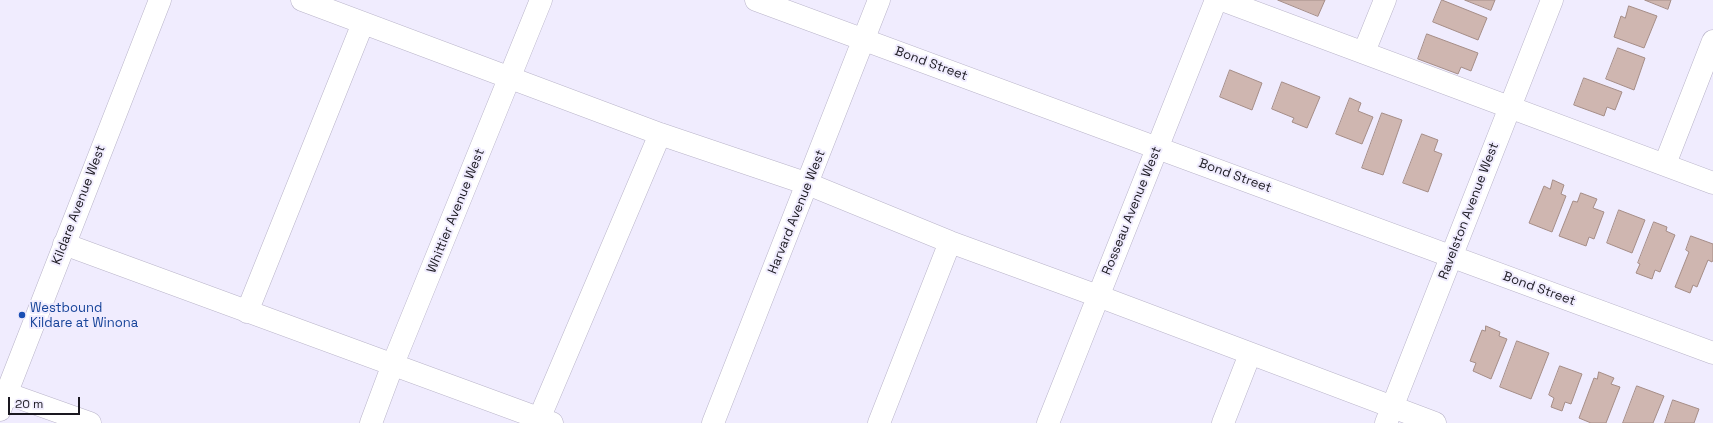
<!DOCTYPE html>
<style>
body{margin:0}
#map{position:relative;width:1713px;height:423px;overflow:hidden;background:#f0ecfe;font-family:"Space Grotesk",sans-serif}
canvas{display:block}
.scale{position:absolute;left:8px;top:397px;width:72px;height:18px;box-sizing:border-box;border:2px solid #1a1820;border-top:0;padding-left:5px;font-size:12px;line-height:14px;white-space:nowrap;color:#1a1820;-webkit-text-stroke:3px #f0ecfe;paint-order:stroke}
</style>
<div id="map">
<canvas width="1713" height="423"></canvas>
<div class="scale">20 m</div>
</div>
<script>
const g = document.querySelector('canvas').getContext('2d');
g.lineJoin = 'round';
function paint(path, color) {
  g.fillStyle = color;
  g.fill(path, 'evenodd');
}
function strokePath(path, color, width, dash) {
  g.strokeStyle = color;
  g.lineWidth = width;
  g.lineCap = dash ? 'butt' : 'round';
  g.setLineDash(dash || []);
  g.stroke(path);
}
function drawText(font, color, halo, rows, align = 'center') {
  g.font = font + ' "Space Grotesk",sans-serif';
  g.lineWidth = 4;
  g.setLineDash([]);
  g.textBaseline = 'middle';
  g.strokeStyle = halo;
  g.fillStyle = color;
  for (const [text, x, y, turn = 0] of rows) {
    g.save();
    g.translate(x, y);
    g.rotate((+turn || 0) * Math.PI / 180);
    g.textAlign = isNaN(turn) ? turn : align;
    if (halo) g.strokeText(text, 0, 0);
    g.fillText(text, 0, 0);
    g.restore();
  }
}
const building = new Path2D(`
 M1278,0H1325L1318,16Z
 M1442,0L1487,18L1478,40L1433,22Z
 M1465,0H1495L1491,10Z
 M1645,0H1671L1668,9Z
 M1629,6L1657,16L1644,48L1614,37L1621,16L1625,18Z
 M1427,34L1478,53L1471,71L1461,67L1458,74L1418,59Z
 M1618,48L1645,58L1634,90L1606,79Z
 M1230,70L1262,83L1252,110L1220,97Z
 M1584,78L1622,92L1615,110L1607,107L1604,116L1574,105Z
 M1282,82L1320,97L1307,128L1292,122L1294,118L1272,109Z
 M1350,98L1361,103L1358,111L1373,117L1362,144L1336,134Z
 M1382,113L1402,120L1383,175L1362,168Z
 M1422,134L1438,140L1434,151L1442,154L1428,192L1403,183Z
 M1553,180L1564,185L1561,194L1566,196L1552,232L1529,223L1544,186L1550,189Z
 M1581,193L1597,199L1593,208L1604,212L1594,239L1589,237L1586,246L1559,236L1573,201L1577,202Z
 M1619,210L1645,220L1632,253L1607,243Z
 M1654,222L1667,227L1666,231L1675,235L1660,272L1655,270L1652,279L1636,273L1640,264L1638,263Z
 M1691,236L1713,244V260L1712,262L1708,260L1697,287L1693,285L1690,293L1675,287L1689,252L1686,250Z
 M1486,326L1500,332L1499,336L1507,339L1491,379L1473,371L1476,363L1470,361L1482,330L1485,331Z
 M1517,341L1549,353L1531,399L1500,387Z
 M1560,366L1582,374L1571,404L1565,402L1562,411L1551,407L1554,398L1549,395Z
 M1599,372L1614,378L1611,384L1620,387L1606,423H1591L1579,418L1594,378L1597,379Z
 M1637,386L1664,396L1653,423H1623Z
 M1673,400L1699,409L1694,423H1665Z`);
paint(building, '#cfb6b0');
strokePath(building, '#a58d87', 1);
const minor = new Path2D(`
 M302,0L660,134L808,184L950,242L1098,296L1435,423
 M756,0L1713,353
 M1222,0L1713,183
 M1364,52L1385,0
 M1665,164L1713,41
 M64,244L552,423
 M247,312L363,23
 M0,391L90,423
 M0,410L160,0
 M539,419L660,134
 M371,423L393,364L541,0
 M713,423L879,0
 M879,423L950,242
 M1048,423L1216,0
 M1223,423L1250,354
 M1386,423L1552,0`);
strokePath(minor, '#b9b4c9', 23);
strokePath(minor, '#fff', 22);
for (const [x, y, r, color] of [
 [22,315,4,"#1a4fb4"]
]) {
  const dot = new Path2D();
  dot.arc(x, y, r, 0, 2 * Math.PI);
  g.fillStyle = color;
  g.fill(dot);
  strokePath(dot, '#f0ecfe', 1.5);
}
drawText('13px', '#1a1820', '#f0ecfe', [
 ["Bond Street",931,64,20],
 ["Bond Street",1235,176,20],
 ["Kildare Avenue West",79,205,-69],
 ["Whittier Avenue West",456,211,-68],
 ["Rosseau Avenue West",1132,211,-68],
 ["Ravelston Avenue West",1469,211,-69],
 ["Harvard Avenue West",797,212,-68],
 ["Bond Street",1539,289,20]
]);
drawText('13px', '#164399', '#f0ecfe', [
 ["Westbound",30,308],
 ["Kildare at Winona",30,323]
], 'left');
</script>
